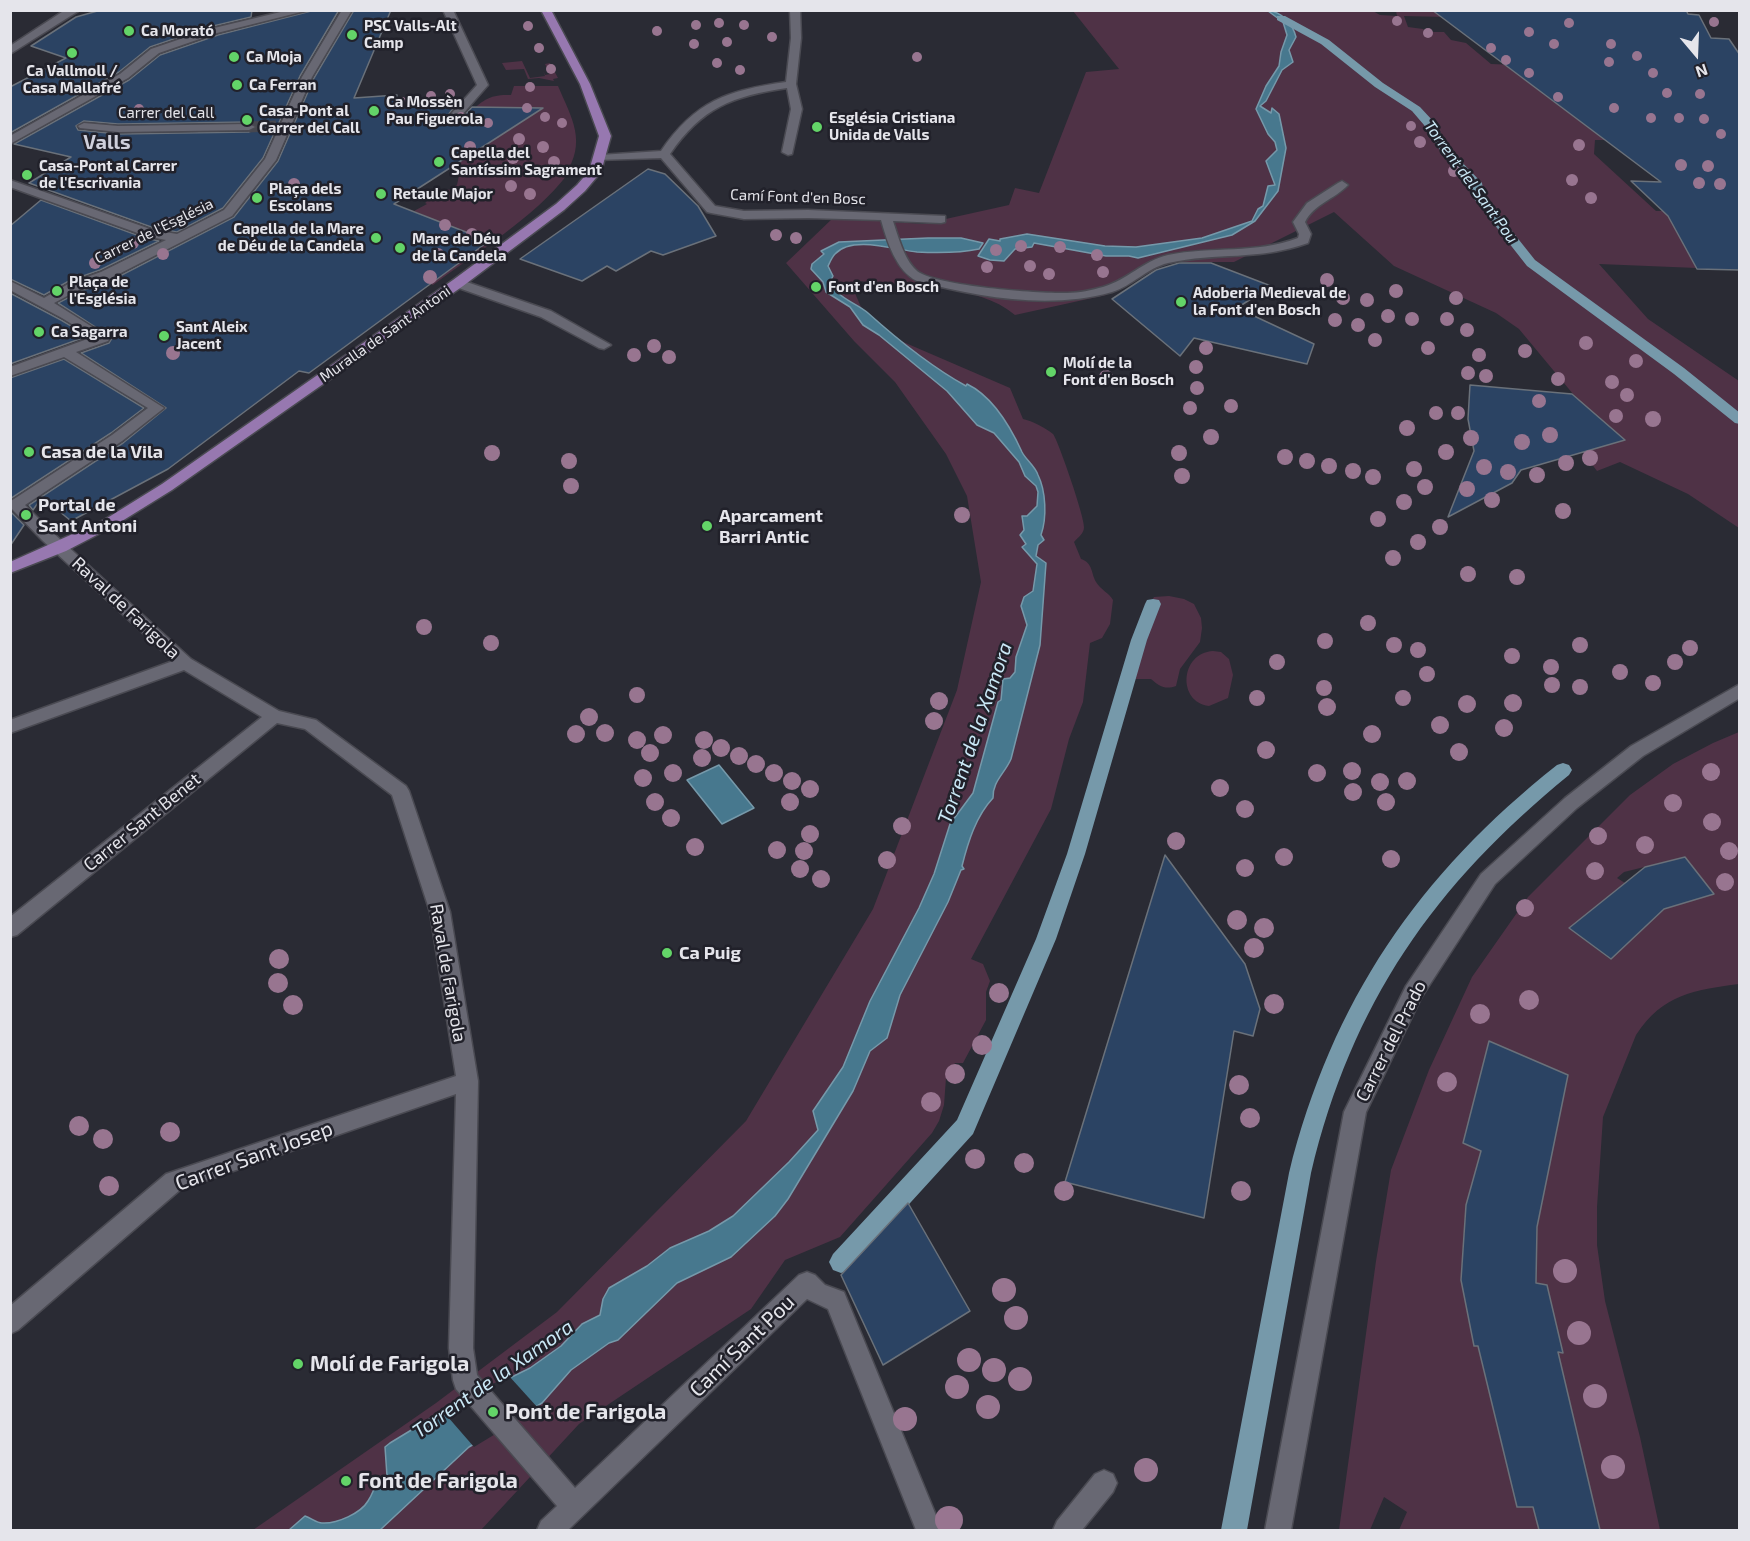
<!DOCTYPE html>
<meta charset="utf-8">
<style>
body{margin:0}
#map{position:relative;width:1750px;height:1541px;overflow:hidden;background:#2a2b34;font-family:"Exo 2",sans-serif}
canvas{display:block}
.frame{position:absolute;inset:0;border:12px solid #e5e5eb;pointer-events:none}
.north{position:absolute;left:1666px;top:24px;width:60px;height:60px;-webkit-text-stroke:4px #21212a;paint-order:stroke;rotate:161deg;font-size:16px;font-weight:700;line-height:24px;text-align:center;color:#e5e5eb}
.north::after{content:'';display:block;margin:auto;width:21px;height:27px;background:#e5e5eb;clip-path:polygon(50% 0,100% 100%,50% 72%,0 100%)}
</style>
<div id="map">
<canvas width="1750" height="1541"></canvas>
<div class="frame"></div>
<div class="north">N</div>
</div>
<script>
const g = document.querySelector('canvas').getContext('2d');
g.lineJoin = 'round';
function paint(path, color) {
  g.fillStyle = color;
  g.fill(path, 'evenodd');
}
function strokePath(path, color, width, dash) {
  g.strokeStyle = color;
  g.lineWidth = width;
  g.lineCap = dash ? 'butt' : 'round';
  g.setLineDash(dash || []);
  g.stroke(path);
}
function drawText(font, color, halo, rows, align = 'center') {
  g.font = font + ' "Exo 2",sans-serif';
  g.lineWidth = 5;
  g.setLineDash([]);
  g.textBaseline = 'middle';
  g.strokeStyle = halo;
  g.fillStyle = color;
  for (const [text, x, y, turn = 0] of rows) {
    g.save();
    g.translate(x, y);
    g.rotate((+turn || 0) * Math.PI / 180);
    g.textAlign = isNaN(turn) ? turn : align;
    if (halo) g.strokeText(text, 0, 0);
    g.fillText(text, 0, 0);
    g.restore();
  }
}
paint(new Path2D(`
 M1371,10L1380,15L1397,16L1396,11H1444L1446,17L1404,16L1408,27L1423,29L1426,32H1444L1451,40L1466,43L1491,64L1516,65L1606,140H1595L1594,154L1656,211H1672L1697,268L1599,264L1648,319L1739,381V528L1688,494L1620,462L1597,471L1579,447L1621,436L1588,412L1519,329L1496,313L1394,266L1334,212L1234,262H1163L1106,295L1015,315C978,283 905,286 858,281L854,291L861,307L894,338L1010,388L1023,419C1032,421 1046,428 1053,434C1058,440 1085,518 1084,527C1084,534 1078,537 1074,542L1081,559C1093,563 1091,573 1096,582C1101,590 1109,593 1113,600L1110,624L1102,638L1090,643L1083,702L1069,739L1051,809L971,959L983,964L990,981L986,992V1020L963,1063H955L946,1078L944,1105L939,1121L932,1133L840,1237L785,1260L751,1309L579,1424L481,1530H253L436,1403L557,1312L746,1121L873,909L957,690L981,582L967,496L946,454L895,382L854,341L786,263L833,218L923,224L1009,205L1015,188L1039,193L1086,72L1119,69L1073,11Z
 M522,61L530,78L545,76L543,71L545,75L550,74L545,64L550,63L558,78L553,79L554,81L539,78L528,79L524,69L506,70L502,63Z
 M514,86H558C572,119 587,141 565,175H567C535,217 476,253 433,285L428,283L422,221L428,217L414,211L427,204L425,203L441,189L453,190L454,186L457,185L461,166L457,164L466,157L444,114L468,115C482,100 490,94 511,95Z
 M1169,596L1184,599L1194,604L1201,618L1202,628L1200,642L1180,669L1176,686C1165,690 1159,686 1151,679H1135L1134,674C1137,650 1140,617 1154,597Z
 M1213,651L1221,652L1229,659L1233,675L1228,698L1209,706C1177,702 1180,653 1213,651Z
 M1739,732V984C1694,990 1663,994 1636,1035L1603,1117L1597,1207V1245L1605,1301L1640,1437L1660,1530H1600L1558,1352L1563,1353L1547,1286L1536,1283L1537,1227L1568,1075L1463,1143L1481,1151L1466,1205L1461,1280L1474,1346H1478L1517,1506L1533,1507L1539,1530H1399L1407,1512L1384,1497L1370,1530H1339L1376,1261L1391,1170L1429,1070L1472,977L1528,897L1630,795L1673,764L1713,743ZM1685,857L1714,894L1664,909L1610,959L1569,928L1625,883L1617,878L1624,872Z`), '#4f3246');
const water = new Path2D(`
 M1268,11C1282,11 1293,25 1296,37L1289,50L1293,62L1282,70L1266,101L1260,106L1271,113L1272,108L1279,114L1286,148L1278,191L1255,221L1232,235L1138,258L1129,256H1106L1034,243L1032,247L1015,249L1004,261L990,260L978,256L989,239L1000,241V239L1027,234L1105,246L1136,247L1202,238L1252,221L1258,209L1263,206L1268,186L1275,185L1266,161L1277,150L1275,142L1268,134L1256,109L1266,86L1279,66L1281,52L1287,35L1283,22Z
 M928,238H961L983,243L979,249C960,253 937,253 917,252C896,250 852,235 835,254C832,257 830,262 828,266L833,276L831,280C833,284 834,289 837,292C846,301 859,305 868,313C898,340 930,366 966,386L967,384C992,396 1011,428 1022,452C1026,460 1035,466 1038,475C1046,491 1047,518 1041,535L1044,540L1038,545L1036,556L1046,563L1040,645L1011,759C1005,773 992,782 993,798C976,816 968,842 962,866L964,869L961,870L948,902L900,995L887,1038L870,1051L853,1091L788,1199L775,1216L731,1257L677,1283L618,1340L609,1343L571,1370L542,1403L469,1447L380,1530H289L305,1516C311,1518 317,1523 322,1523C337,1524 361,1513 368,1501C376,1489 372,1485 387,1476L385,1447L390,1443L441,1412L530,1368L561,1346L582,1324L600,1315L603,1299L609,1288L647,1266L670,1248L709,1231L733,1216L789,1162L818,1130L813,1111L843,1067L870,1001L919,908L934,874L950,824L973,793L998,702L1001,700L1003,679L1010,678L1015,672L1016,657L1027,625L1021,606L1024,597L1033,591L1037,564L1022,547L1026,544L1020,535L1024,530L1022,516H1027L1037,506L1038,492L1036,486L1025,476L1019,462L994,433L977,425L947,391L879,335L863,325L850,307L826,292L823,282L811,269L812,264L824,254L821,251L839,242Z
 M719,765L754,808L722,824L687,780Z`);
paint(water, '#47788e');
strokePath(water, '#7699aa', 1.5);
paint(new Path2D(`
 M509,1376L538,1408L474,1447L441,1409Z`), '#2a2b34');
paint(new Path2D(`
 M1277,16H1285L1329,40L1383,83L1420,107L1433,121L1454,154L1482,183L1484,196L1535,260L1684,368L1740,413V424L1735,423L1674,374L1527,266L1472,196V185L1445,158L1424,125L1412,111L1375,87L1321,44L1277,20Z
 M1153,599L1159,600L1161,604L1147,640L1085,854L1056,939L973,1134L849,1270L841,1273L833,1270L829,1262L833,1254L957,1120L1036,939L1067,854L1131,640L1145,604L1147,600Z
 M1563,763L1569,765L1572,770L1569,775C1434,885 1352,1002 1311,1173L1247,1530H1221L1289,1173C1332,1001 1418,875 1557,765Z`), '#7699aa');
const building = new Path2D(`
 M101,10H252L251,17L209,27L150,47L119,72L10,133V87L66,58L31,46L76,17Z
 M339,10L300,76L263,158L223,208L177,232L154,228L29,183L71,157L14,144L129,80L160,55L218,35L311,11ZM84,121L118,124L249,122L257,128L249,132L118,134L78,130L76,126Z
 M354,10H391L354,98L397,95L396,106L454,107L449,114L458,119L463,117L472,107L543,108L394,204L489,241L309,373L299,371L168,469L71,521L42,497L33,510L29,505L123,443L166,408L81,353L109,343L112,338L58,303L81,291L112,280L234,217L278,161L314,78Z
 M1432,10H1686L1688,14L1699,15L1711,38L1729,39L1740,55V270L1697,269L1668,216L1631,181L1661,182Z
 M648,169L665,174L698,206L716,236L663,255L651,251L616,271L607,266L582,281L520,259Z
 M41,200L145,238L159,241L100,270L69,281L44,295L10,279V226Z
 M1179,263H1211L1271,286L1237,308L1314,344L1307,364L1194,338L1180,356L1112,299L1156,270Z
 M10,293L61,320L88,336L10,364Z
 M64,359L144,408L111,433L10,499V378Z
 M1470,385L1572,394L1625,440L1521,470L1512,483L1448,517L1474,451L1468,419Z
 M10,511L24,525L10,546Z
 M1165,855L1245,964L1260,1009L1253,1036L1234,1031L1204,1218L1065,1182Z
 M1685,857L1714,894L1664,909L1611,959L1569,928L1645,867Z
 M1489,1041L1568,1075L1537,1227L1536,1283L1547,1285L1563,1353L1558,1352L1600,1530H1539L1533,1507H1517L1478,1346H1474L1461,1280L1466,1205L1481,1151L1463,1143Z
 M908,1203L970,1311L883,1365L841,1275Z`);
paint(building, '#2b4363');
strokePath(building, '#6a717a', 1.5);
strokePath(new Path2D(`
 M249,127L278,126`), '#46474f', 11, [11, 5]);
const minor = new Path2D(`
 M65,10H80L10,54V46Z
 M289,10H309L217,33L159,53L128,78L10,144V136L120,74L151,49L210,29Z
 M342,10H352L312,77L276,160L232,216L111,278L80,289L54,303L110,338L108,341L76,352L164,408L122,441L25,505L52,532L191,659L279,711L316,720L406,786L409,791L450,912L478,1081L473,1348L477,1375L575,1488L799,1275L807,1272L815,1275L825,1285L844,1292L942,1530H916L828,1309L807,1299L568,1530H537L541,1521L557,1506L456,1389L453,1380L449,1348L456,1094L181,1189L18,1330L10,1334V1306L166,1174L456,1076L430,912L392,795L305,729L277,723L17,935L10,937V917L262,717L184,670L10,733V720L173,661L42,540L10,507L11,501L112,435L148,408L64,357L10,376V367L93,337L62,318L10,290V281L44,298L70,283L101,272L166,240L146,236L10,187V180L153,230L177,234L224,210L265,159L302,77Z
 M443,10H453L488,85L461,116L457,117L451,114L477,85Z
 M790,10H800L801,38L796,84L802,109L792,154L788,155L782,152L791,109L787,88C733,96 702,107 670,154L715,206L744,211L808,210L945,216V222L941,223L893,221C898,236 904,259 916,270C931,286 1043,294 1067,293C1079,293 1092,290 1103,287C1127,280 1143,261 1168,255C1212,246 1256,254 1298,238L1299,234L1293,222L1307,203L1338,183L1342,181L1348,185C1335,199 1314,204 1305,222L1311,234L1308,243C1258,261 1217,252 1168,263C1147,268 1132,286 1112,292C1049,310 978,297 917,281C896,271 887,241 881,220L808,218L744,219L711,213L707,212L661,158L596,160L594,158L600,155L661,151C695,101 728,90 786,82L791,38Z
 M84,123L118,126L249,124L255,127L249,130L118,132L80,128L78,126Z
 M458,279L551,311L611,345L604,349L599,348L541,317L453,286L452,283Z
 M1740,684V698L1643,756L1577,808L1495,884L1421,998L1366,1112L1291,1530H1265L1344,1112L1406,986L1481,874L1565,798L1631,746Z
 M1104,1470L1113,1474L1117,1483L1113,1492L1082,1530H1053L1057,1521L1095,1474Z`);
const major = new Path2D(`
 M541,10H551L590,84L611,136L601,172L585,191L564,210L463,286L172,490L114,526L66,551L10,573V562L104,520L162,484L453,280L556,204L577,185L589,171L599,136L580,84Z`);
strokePath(minor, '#4a4a52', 3);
strokePath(major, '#4a4a52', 3);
paint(minor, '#686873');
paint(major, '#9778b0');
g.fillStyle = '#987590';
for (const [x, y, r] of [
 [1397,21,5],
 [1714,22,5],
 [719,23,5],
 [1569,23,5],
 [696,25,5],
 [744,25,5],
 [528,26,5],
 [657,31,5],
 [1529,32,5],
 [1428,33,5],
 [772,37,5],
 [727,42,5],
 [694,44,5],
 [1554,44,5],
 [1611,44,5],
 [539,48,5],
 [1491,48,5],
 [1637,56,5],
 [917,57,5],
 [1506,60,5],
 [1609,62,5],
 [717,63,5],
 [551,69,5],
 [740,70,5],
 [1529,73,5],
 [1653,73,5],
 [530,87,5],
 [1667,93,5],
 [450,94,5],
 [1700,94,5],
 [431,96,5],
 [1558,97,5],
 [402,102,5],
 [527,108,5],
 [1614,108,5],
 [139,109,5],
 [461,117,5],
 [545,117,5],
 [1651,118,5],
 [1679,118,5],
 [1704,119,5],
 [488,123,5],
 [562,123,5],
 [1411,126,5],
 [1721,134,5],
 [519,139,6],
 [1420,142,6],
 [1579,145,6],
 [470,147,6],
 [543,147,6],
 [513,158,6],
 [554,162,6],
 [1681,165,6],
 [1708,166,6],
 [1454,171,6],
 [1572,180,6],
 [1699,183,6],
 [294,184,6],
 [1720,184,6],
 [511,186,6],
 [530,194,6],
 [1591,198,6],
 [171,223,6],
 [445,225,6],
 [472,234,6],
 [776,235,6],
 [796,238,6],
 [133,243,6],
 [1021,246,6],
 [1060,247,6],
 [996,250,6],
 [163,254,6],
 [438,254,6],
 [1097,255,6],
 [95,263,6],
 [1030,266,6],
 [987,267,6],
 [1103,272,6],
 [1049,274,6],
 [430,277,7],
 [1327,280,7],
 [1396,291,7],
 [1343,298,7],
 [1456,298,7],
 [1367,300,7],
 [1388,316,7],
 [1412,319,7],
 [1447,319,7],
 [1335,320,7],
 [1358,325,7],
 [1467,330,7],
 [1375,340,7],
 [1586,343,7],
 [654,346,7],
 [1206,348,7],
 [1428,348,7],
 [1525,351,7],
 [173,353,7],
 [634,355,7],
 [1479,355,7],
 [669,357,7],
 [1636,361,7],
 [1196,367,7],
 [1468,373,7],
 [1486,376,7],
 [1106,377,7],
 [1558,379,7],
 [1612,382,7],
 [1197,388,7],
 [1627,395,7],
 [1539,401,7],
 [1231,406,7],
 [1190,408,7],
 [1436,413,7],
 [1458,413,7],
 [1616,416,7],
 [1653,419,8],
 [1407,428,8],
 [1550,435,8],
 [1211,437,8],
 [1471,438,8],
 [1522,442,8],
 [1446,452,8],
 [492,453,8],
 [1179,453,8],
 [1285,457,8],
 [1590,458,8],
 [569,461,8],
 [1307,461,8],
 [1566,463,8],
 [1329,466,8],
 [1484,467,8],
 [1414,469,8],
 [1353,471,8],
 [1508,472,8],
 [1537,475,8],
 [1182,476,8],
 [1373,477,8],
 [571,486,8],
 [1425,487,8],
 [1467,489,8],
 [1492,500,8],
 [1404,502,8],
 [1563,511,8],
 [962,515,8],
 [1378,519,8],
 [1440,527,8],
 [1418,542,8],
 [1393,558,8],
 [1468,574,8],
 [1517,577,8],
 [1368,623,8],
 [424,627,8],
 [1325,641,8],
 [491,643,8],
 [1394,645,8],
 [1580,645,8],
 [1690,648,8],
 [1418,650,8],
 [1512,656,8],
 [1277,662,8],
 [1675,662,8],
 [1551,667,8],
 [1620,672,8],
 [1427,674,8],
 [1653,683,8],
 [1552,685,8],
 [1580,687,8],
 [1324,688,8],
 [637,695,8],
 [1257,698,8],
 [1403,698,8],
 [939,701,9],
 [1513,703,9],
 [1467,704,9],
 [1327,707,9],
 [589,717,9],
 [934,721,9],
 [1440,725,9],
 [1504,728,9],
 [605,733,9],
 [576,734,9],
 [1372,734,9],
 [663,735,9],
 [637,740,9],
 [704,740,9],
 [721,748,9],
 [1266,750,9],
 [1459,752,9],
 [650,753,9],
 [739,756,9],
 [702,758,9],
 [756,764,9],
 [1352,771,9],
 [1711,772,9],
 [673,773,9],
 [774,773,9],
 [1317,773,9],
 [643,778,9],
 [792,781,9],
 [1407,781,9],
 [1380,782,9],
 [1220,788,9],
 [810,789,9],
 [1353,792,9],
 [655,802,9],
 [790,802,9],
 [1386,802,9],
 [1673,803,9],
 [1245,809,9],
 [671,818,9],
 [1712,822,9],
 [902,826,9],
 [810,834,9],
 [1598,836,9],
 [1176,841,9],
 [1645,845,9],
 [695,847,9],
 [777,850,9],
 [804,851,9],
 [1729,851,9],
 [1284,857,9],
 [1391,859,9],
 [887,860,9],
 [1245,868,9],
 [800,869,9],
 [1595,871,9],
 [821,879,9],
 [1725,882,9],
 [1525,908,9],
 [1237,920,10],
 [1264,928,10],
 [1254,948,10],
 [279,959,10],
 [278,983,10],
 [999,993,10],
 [1529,1000,10],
 [1274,1004,10],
 [293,1005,10],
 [1480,1014,10],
 [982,1045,10],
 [955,1074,10],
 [1447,1082,10],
 [1239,1085,10],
 [931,1102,10],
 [1250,1118,10],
 [79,1126,10],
 [170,1132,10],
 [103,1139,10],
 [975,1159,10],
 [1024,1163,10],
 [109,1186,10],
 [1064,1191,10],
 [1241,1191,10],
 [1565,1271,12],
 [1004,1290,12],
 [1016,1318,12],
 [1579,1333,12],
 [969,1360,12],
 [994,1370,12],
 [1020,1379,12],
 [957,1387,12],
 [1595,1396,12],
 [988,1407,12],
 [905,1419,12],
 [1613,1467,12],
 [1146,1470,12],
 [949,1520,14]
]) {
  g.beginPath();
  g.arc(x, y, r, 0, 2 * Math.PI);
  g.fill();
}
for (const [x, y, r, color] of [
 [129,31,6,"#63d468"],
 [352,35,6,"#63d468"],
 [72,53,6,"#63d468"],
 [234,57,6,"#63d468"],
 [237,85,6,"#63d468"],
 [374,111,6,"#63d468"],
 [247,120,6,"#63d468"],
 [817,127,6,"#63d468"],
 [439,162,6,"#63d468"],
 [27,175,6,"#63d468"],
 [381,194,6,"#63d468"],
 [257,198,6,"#63d468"],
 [376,238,6,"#63d468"],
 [400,248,6,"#63d468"],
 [816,287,6,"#63d468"],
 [57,291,6,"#63d468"],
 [1181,302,6,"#63d468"],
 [39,332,6,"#63d468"],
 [164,336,6,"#63d468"],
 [1051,372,6,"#63d468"],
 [29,452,6,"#63d468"],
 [26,515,6,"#63d468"],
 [707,526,6,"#63d468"],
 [667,953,6,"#63d468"],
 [298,1364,6,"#63d468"],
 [493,1412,6,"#63d468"],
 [346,1481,6,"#63d468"]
]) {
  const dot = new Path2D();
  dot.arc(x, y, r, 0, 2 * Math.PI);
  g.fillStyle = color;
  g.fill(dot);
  strokePath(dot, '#21212a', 2);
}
drawText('bold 15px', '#e5e5eb', '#21212a', [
 ["PSC Valls-Alt",364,26],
 ["Camp",364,43],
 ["Ca Morató",141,31],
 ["Ca Moja",246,57],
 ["Ca Vallmoll /",72,71,"center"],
 ["Casa Mallafré",72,88,"center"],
 ["Ca Ferran",249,85],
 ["Ca Mossèn",386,102],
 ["Pau Figuerola",386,119],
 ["Casa-Pont al",259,111],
 ["Carrer del Call",259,128],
 ["Església Cristiana",829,118],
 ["Unida de Valls",829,135],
 ["Capella del",451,153],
 ["Santíssim Sagrament",451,170],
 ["Casa-Pont al Carrer",39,166],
 ["de l'Escrivania",39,183],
 ["Plaça dels",269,189],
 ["Escolans",269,206],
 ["Retaule Major",393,194],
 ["Capella de la Mare",364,229,"right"],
 ["de Déu de la Candela",364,246,"right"],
 ["Mare de Déu",412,239],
 ["de la Candela",412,256],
 ["Plaça de",69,282],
 ["l'Església",69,299],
 ["Font d'en Bosch",828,287],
 ["Adoberia Medieval de",1193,293],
 ["la Font d'en Bosch",1193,310],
 ["Sant Aleix",176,327],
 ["Jacent",176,344],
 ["Ca Sagarra",51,332],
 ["Molí de la",1063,363],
 ["Font d'en Bosch",1063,380]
], 'left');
drawText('15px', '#e5e5eb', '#21212a', [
 ["Carrer del Call",166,113],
 ["Camí Font d'en Bosc",798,197,2],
 ["Carrer de l'Església",154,231,-26],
 ["Muralla de Sant Antoni",385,334,-35]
]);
drawText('italic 16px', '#cae8f6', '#21212a', [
 ["Torrent del Sant Pou",1471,182,54]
]);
drawText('bold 18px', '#e5e5eb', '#21212a', [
 ["Casa de la Vila",41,452],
 ["Portal de",38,505],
 ["Sant Antoni",38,526],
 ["Aparcament",719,516],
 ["Barri Antic",719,537],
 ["Ca Puig",679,953]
], 'left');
drawText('18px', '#e5e5eb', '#21212a', [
 ["Raval de Farigola",126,608,43],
 ["Carrer Sant Benet",142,822,-39],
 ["Raval de Farigola",448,973,80],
 ["Carrer del Prado",1391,1041,-63]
]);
drawText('bold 20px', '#cfd0dc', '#21212a', [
 ["Valls",107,142]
]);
drawText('italic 20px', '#cae8f6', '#21212a', [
 ["Torrent de la Xamora",975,733,-71],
 ["Torrent de la Xamora",493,1379,-35]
]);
drawText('21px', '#e5e5eb', '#21212a', [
 ["Carrer Sant Josep",254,1156,-20],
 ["Camí Sant Pou",742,1346,-44]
]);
drawText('bold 21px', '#e5e5eb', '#21212a', [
 ["Molí de Farigola",310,1364],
 ["Pont de Farigola",505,1412],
 ["Font de Farigola",358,1481]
], 'left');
</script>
